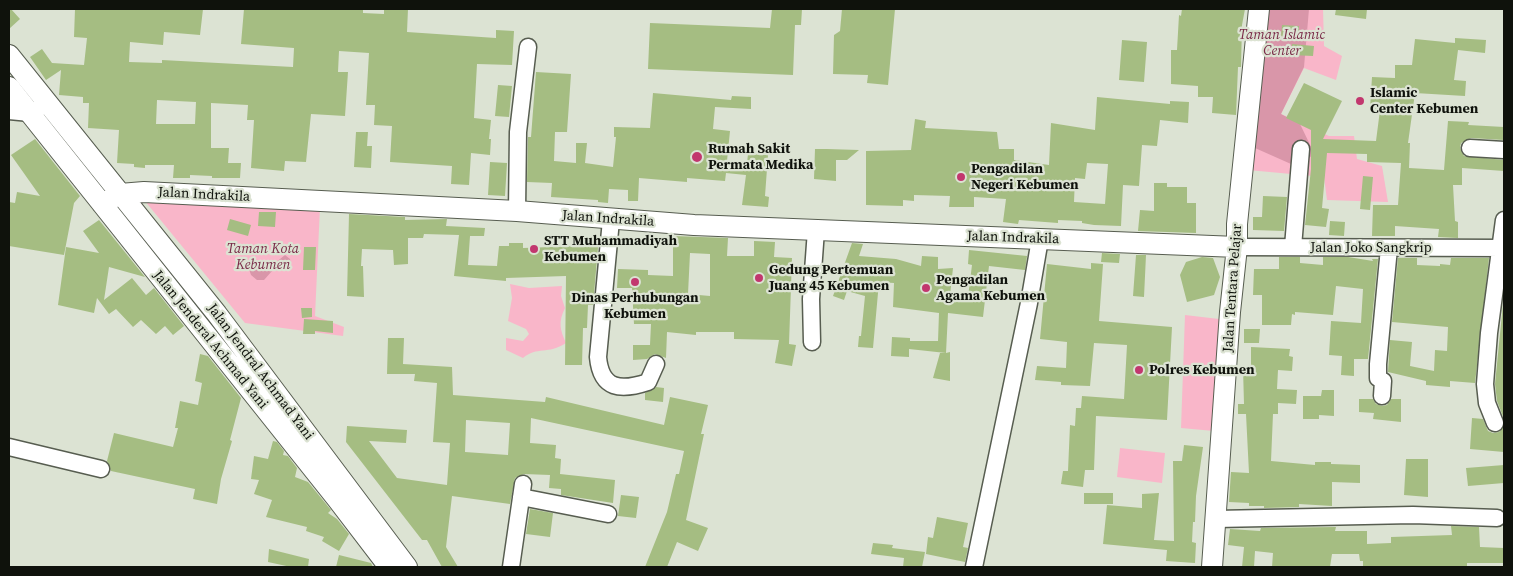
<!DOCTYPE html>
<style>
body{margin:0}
#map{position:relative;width:1513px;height:576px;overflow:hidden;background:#dce3d3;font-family:"Source Serif 4",serif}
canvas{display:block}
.frame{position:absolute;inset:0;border:10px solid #0f120c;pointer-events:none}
</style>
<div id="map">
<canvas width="1513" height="576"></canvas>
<div class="frame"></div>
</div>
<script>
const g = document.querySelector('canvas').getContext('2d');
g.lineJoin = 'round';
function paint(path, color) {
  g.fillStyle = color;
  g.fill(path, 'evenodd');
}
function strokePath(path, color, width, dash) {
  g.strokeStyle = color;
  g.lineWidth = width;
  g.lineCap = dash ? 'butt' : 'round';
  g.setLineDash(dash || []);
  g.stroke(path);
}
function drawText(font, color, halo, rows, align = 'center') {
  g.font = font + ' "Source Serif 4",serif';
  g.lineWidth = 4.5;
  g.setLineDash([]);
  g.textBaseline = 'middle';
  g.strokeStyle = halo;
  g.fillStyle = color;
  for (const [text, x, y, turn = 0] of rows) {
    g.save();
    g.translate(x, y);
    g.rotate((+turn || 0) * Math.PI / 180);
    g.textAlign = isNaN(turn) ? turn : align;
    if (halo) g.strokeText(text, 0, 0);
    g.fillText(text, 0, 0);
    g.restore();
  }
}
paint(new Path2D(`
 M1251,9H1323L1324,46L1342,56L1336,80L1304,68L1281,114L1329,136H1354L1357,159L1382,166L1388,202L1327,200L1324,177L1237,169Z
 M140,195L320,207L315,316L344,327L343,336L245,323Z
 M510,284L529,288L562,286L561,296L565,308C558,322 560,330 566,343C548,355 537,346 523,358L506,350V338L523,341L529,334L526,329L508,321L512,298Z
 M1185,315L1219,319L1214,431L1181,428Z
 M1120,448L1165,453L1162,483L1117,477Z`), '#f9b6c9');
paint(new Path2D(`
 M1251,9H1309L1304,67L1281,114L1300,124L1314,153L1300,168L1237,140Z
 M285,255L290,259L291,267L272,271L264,280H257L251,275L249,269L253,266L257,267L259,263L269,268Z`), '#d996a9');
paint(new Path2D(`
 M9,9H11L20,19L9,29Z
 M75,9H203L200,35L164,32L163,45L130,42L129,62L162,63V60L293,67L294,48L241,44L244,9H363V13L384,14V9H408L407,32L496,38V30L514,31L512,65L477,64L474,118L491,120L489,139H491L490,155L471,153L469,185L451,184L452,166L390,162L392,126L374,125L375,105H366L369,53L339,51L338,72H348L345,116L311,114L306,162L285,161L284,171L251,168L254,120H247L248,105L211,103V148H229L228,163H241L240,178H212V176L190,175V178H173L174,165H145V168L134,167V164L117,163L119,130L88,128L89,103H83V97L59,95L61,70L46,80L30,57L42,49L52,63L84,65L87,38L74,37ZM157,100L196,102L195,124H156Z
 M772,9H802L801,25H795L793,75L648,69L650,23L770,28Z
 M842,9H895L888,85L867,83L868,75L833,74L834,35L840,31Z
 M1182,9H1245L1242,25L1241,67H1238L1236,115L1212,113L1213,97H1198V86L1171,84V50H1177L1179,15L1181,16Z
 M1336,9H1367L1366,19L1335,15Z
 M1282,25L1299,26V36H1281Z
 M1455,38L1486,40L1485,53L1458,50L1454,80L1466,81L1465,96L1415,93L1408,143H1410L1409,168L1444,170L1448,121L1469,122L1468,125L1504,127V140L1471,138L1461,143L1460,148L1464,156L1504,160V171L1462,168V185H1453L1455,221L1458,222V238L1438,237L1439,229L1395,226V236H1372L1373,205H1398L1401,163L1367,162V154L1327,153L1322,208L1329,209L1326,227L1305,225L1311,169V130L1286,118L1304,83L1342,101L1323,139L1376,141L1380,110L1370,109L1372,77L1395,78V65H1412L1415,39L1455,43Z
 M1122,40L1147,42L1144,82L1119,80Z
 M1292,44L1314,46L1313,56L1291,55Z
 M536,72L571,74L567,132H555L554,161L576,163V143H587L585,163L613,167L616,137H614V127L650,128L653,93L731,100L732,96L751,97V109L715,107L713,129L730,131L727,161L747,163L748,154L768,155L765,196L769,197L768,207L742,205L746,175L726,173L725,181L687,178V182L639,178L638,201H628V190L609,189L608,203L598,202V200L551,197L552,183L527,182L528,137H531Z
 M498,85L512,86L509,117L495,116Z
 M1097,97L1170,104V101L1189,102L1188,123L1160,120L1157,146L1142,145L1139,186L1123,185L1121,226L1094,225L1082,223V221L1058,220V223L1019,220L1018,224L1003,222L1006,199L974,197V207H949L950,196L914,195V201L903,200V206L866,205V151L911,150L915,119L926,121L925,128L997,132L999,149H1014V160L1049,165L1051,123L1095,130ZM1087,163L1108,164L1105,204L1074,202L1075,178L1085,179Z
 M356,132H368L367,146H372L371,168L354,167Z
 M35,139L80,196L74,203L64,255L9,246V202L15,203L17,192L40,196L11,155Z
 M815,149H827L859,150L847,160H836V181L814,179Z
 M490,162L507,163L505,196L488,195Z
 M1363,176L1373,177L1370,210L1360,209Z
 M1154,183H1167V187H1187V203H1196V233L1138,231L1140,210L1154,211Z
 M1263,196L1287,197L1284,231L1253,230V217H1262Z
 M259,212H276L275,227L258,226Z
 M349,214L405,217V220L447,219L446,226L485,228L484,236H470L468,265L497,266L499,246H509V243H523V248L580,246V236H599L593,305H588L587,328H583L582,365H565L566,276L506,278V281L454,276L459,235L424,234L423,238H408V264L394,265L393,250L362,249L361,266H363L364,297L347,296Z
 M230,219L251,225L248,236L227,230Z
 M99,220L145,277L109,267L104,300L132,278L146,295L154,288L184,326L173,335L165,326L156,334L141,320L133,327L116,309L109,314L97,298L94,313L58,305L66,247L99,253L83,231Z
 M1330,221L1345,222L1344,236L1329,235Z
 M673,236L728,238L727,256H754V241L775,242L774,257L792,258L789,344L796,345L792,366L775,363L779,340L734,339V332H696V335L667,332L666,358L655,354L647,359L633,360V345H650L651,324H634L632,288H617L618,269L648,270V275L673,276ZM690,253L710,254V296L688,294Z
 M852,243L863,244L859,256L896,259L921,266L922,256L938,257V269L953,268L950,295L968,297L972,265L968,264L969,250L1027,256L1025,270L989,266L983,317L948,313L946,353L950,352V381L933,378L940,353H946L909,349V357L891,356L892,337L910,338V341H938L939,313L893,307L894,283L879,282L873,348L858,347L859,336H861L865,296L847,291L844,300L833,296Z
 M304,247H316L315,270H303Z
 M1102,253L1120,254L1119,263L1101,262Z
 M1136,255H1146L1144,297L1133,296Z
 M1202,257L1213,258L1220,277L1214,295L1187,302L1180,275L1186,262Z
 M1279,257H1300V263L1323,265V257H1348L1373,261L1372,259H1378L1368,359H1354V376L1341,375L1342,356L1329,355L1331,321L1361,323L1363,289L1336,286L1333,315L1295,312V315L1292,314L1291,325H1262V295H1253L1254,269H1279Z
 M1398,258H1417V265L1440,266V264L1450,265L1451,258H1489L1475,383L1450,381V387L1426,385V381L1388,372L1390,340L1412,342L1410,366L1434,371L1435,350L1447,351L1448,327L1392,322Z
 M1091,263L1103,264L1099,321L1172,327L1167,420L1096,416L1094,470H1085L1083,487L1061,484L1063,471H1068L1070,425L1075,426L1076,408H1081L1082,396L1124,399L1127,345L1094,343L1090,386L1061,385V382L1035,380L1037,366L1066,368L1067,342L1040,339L1047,264L1091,269Z
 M1503,304H1504V419L1497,401L1495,384Z
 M301,308H312V317L302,318Z
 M304,319L333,321V333L315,331V334H303Z
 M1244,329H1260L1259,343H1244Z
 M388,338H404L403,364L452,367L453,395L545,402L546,397L664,425L670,397L708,405L701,434H704L686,520L708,528L698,551L677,542L667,567H645L667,512L676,474H679L684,451L531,418L530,443L556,445L555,458L561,459L560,474L615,480L613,503L561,495V489L549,488L550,475L524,474L515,478L510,504L452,496L446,547L458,567H442L427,540H422L346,442L347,426L407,430L406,443L369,441L397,478L447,485L450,443L433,442L437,383L414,381L415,374H387ZM466,420L510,423L508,455L465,452Z
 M1251,347L1290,349L1289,356L1293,357L1292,371L1278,370L1277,389L1297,390L1296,404L1278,403V414H1273L1271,461L1315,465V462H1331V464L1360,465V483L1332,482V506L1299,504V507L1264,508V506H1249V503L1229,502L1231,472L1249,473L1246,414H1238V404H1244L1243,368L1251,369Z
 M200,354L208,356L241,398L230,440L232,441L221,479L217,504L193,499L195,489L111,471L107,461L114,433L173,447L178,428H175L180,401L198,405L202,383L195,381Z
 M656,387L664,388L663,402L645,400V393Z
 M1322,390H1334V416L1319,415V419H1303V396H1321Z
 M1359,399H1373L1376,404L1382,406L1387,405L1391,399H1401V422L1373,419L1374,413L1359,412Z
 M1472,418L1483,419L1488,431L1493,433L1499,432L1504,426V452L1470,449Z
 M273,441L277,442L284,451L283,455L288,456L297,468L295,477L308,482L331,510L328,513L337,519L349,534L339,551L322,541L324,537L306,531L307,527L266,517L272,500L254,494L259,480L251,479L254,456L268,459Z
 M1184,445L1203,447L1196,496L1195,522H1193L1192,542L1196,543L1195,563L1166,561L1167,550L1103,544L1107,505L1142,508V494L1159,493L1154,540L1174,541L1173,461H1182Z
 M1406,459H1428V497L1404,495Z
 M1504,465V483L1468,486L1466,468Z
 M1084,493H1113V504H1084Z
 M621,495L639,497L636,518L618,516Z
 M530,509L553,513L550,537L526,534Z
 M937,517L968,523L963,547L968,548L965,562L926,554L928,537L933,538Z
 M1451,526L1479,527L1480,547L1504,548V563H1467V567H1363V561H1360L1359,554H1332L1330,567H1272L1273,553L1255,551L1254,567H1242L1244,547L1228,545L1230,529L1260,531L1261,528L1336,527L1335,531H1367V544L1391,543V537L1452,535Z
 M873,543L893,545L892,548L925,552L922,567H903L904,558L871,554Z
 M269,549L309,559L308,567H291L268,562Z
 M339,555L371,563L373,567H336Z`), '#a5bd82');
const minor = new Path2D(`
 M9,111L30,113L38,109
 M1470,148L1504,150
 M517,211L518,132L528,47
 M611,220L598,357C601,390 621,391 648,382L656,364
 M1237,247L1504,248
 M1293,247L1301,149
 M812,342L811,299L816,230
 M1382,396L1383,381L1378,378V364L1389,248
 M1495,423L1487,403L1485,384L1489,333L1504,220
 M9,447L101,469
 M521,497L608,514
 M1216,519L1413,515L1497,518
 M511,567L523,484
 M974,567L1029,303L1040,239`);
const major = new Path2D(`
 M9,55L217,314L407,567
 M9,87L337,499L389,567
 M102,204L120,194L144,192L517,211L694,225L1237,247
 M1212,567L1230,312L1237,247V224L1259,9`);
strokePath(minor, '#575d50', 19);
strokePath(major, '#575d50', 22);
strokePath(minor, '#fff', 16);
strokePath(major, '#fff', 20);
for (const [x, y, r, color] of [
 [1360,101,5,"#c2376e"],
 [697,157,6,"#c2376e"],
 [961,177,5,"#c2376e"],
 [534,249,5,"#c2376e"],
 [759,278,5,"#c2376e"],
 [635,282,5,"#c2376e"],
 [926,288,5,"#c2376e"],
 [1139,370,5,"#c2376e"]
]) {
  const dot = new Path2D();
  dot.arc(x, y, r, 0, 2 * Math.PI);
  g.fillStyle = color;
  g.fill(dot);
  strokePath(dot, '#dce3d3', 2);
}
drawText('italic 14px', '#7a2b48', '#dce3d3', [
 ["Taman Islamic",1282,35],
 ["Center",1282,51],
 ["Taman Kota",263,249],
 ["Kebumen",263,265]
]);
drawText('bold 14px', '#0f120c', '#dce3d3', [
 ["Islamic",1370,93],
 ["Center Kebumen",1370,109],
 ["Rumah Sakit",708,149],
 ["Permata Medika",708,165],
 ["Pengadilan",971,169],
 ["Negeri Kebumen",971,185],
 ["STT Muhammadiyah",544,241],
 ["Kebumen",544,257],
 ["Gedung Pertemuan",769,270],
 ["Juang 45 Kebumen",769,286],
 ["Pengadilan",936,280],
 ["Agama Kebumen",936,296],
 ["Dinas Perhubungan",635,298,"center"],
 ["Kebumen",635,314,"center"],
 ["Polres Kebumen",1149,370]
], 'left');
drawText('14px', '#0f120c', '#dce3d3', [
 ["Jalan Indrakila",204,195,3],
 ["Jalan Indrakila",608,219,4],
 ["Jalan Indrakila",1013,238,2],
 ["Jalan Joko Sangkrip",1371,248],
 ["Jalan Tentara Pelajar",1233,288,-86],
 ["Jalan Jenderal Achmad Yani",210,340,51],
 ["Jalan Jendral Achmad Yani",260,372,53]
]);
</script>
